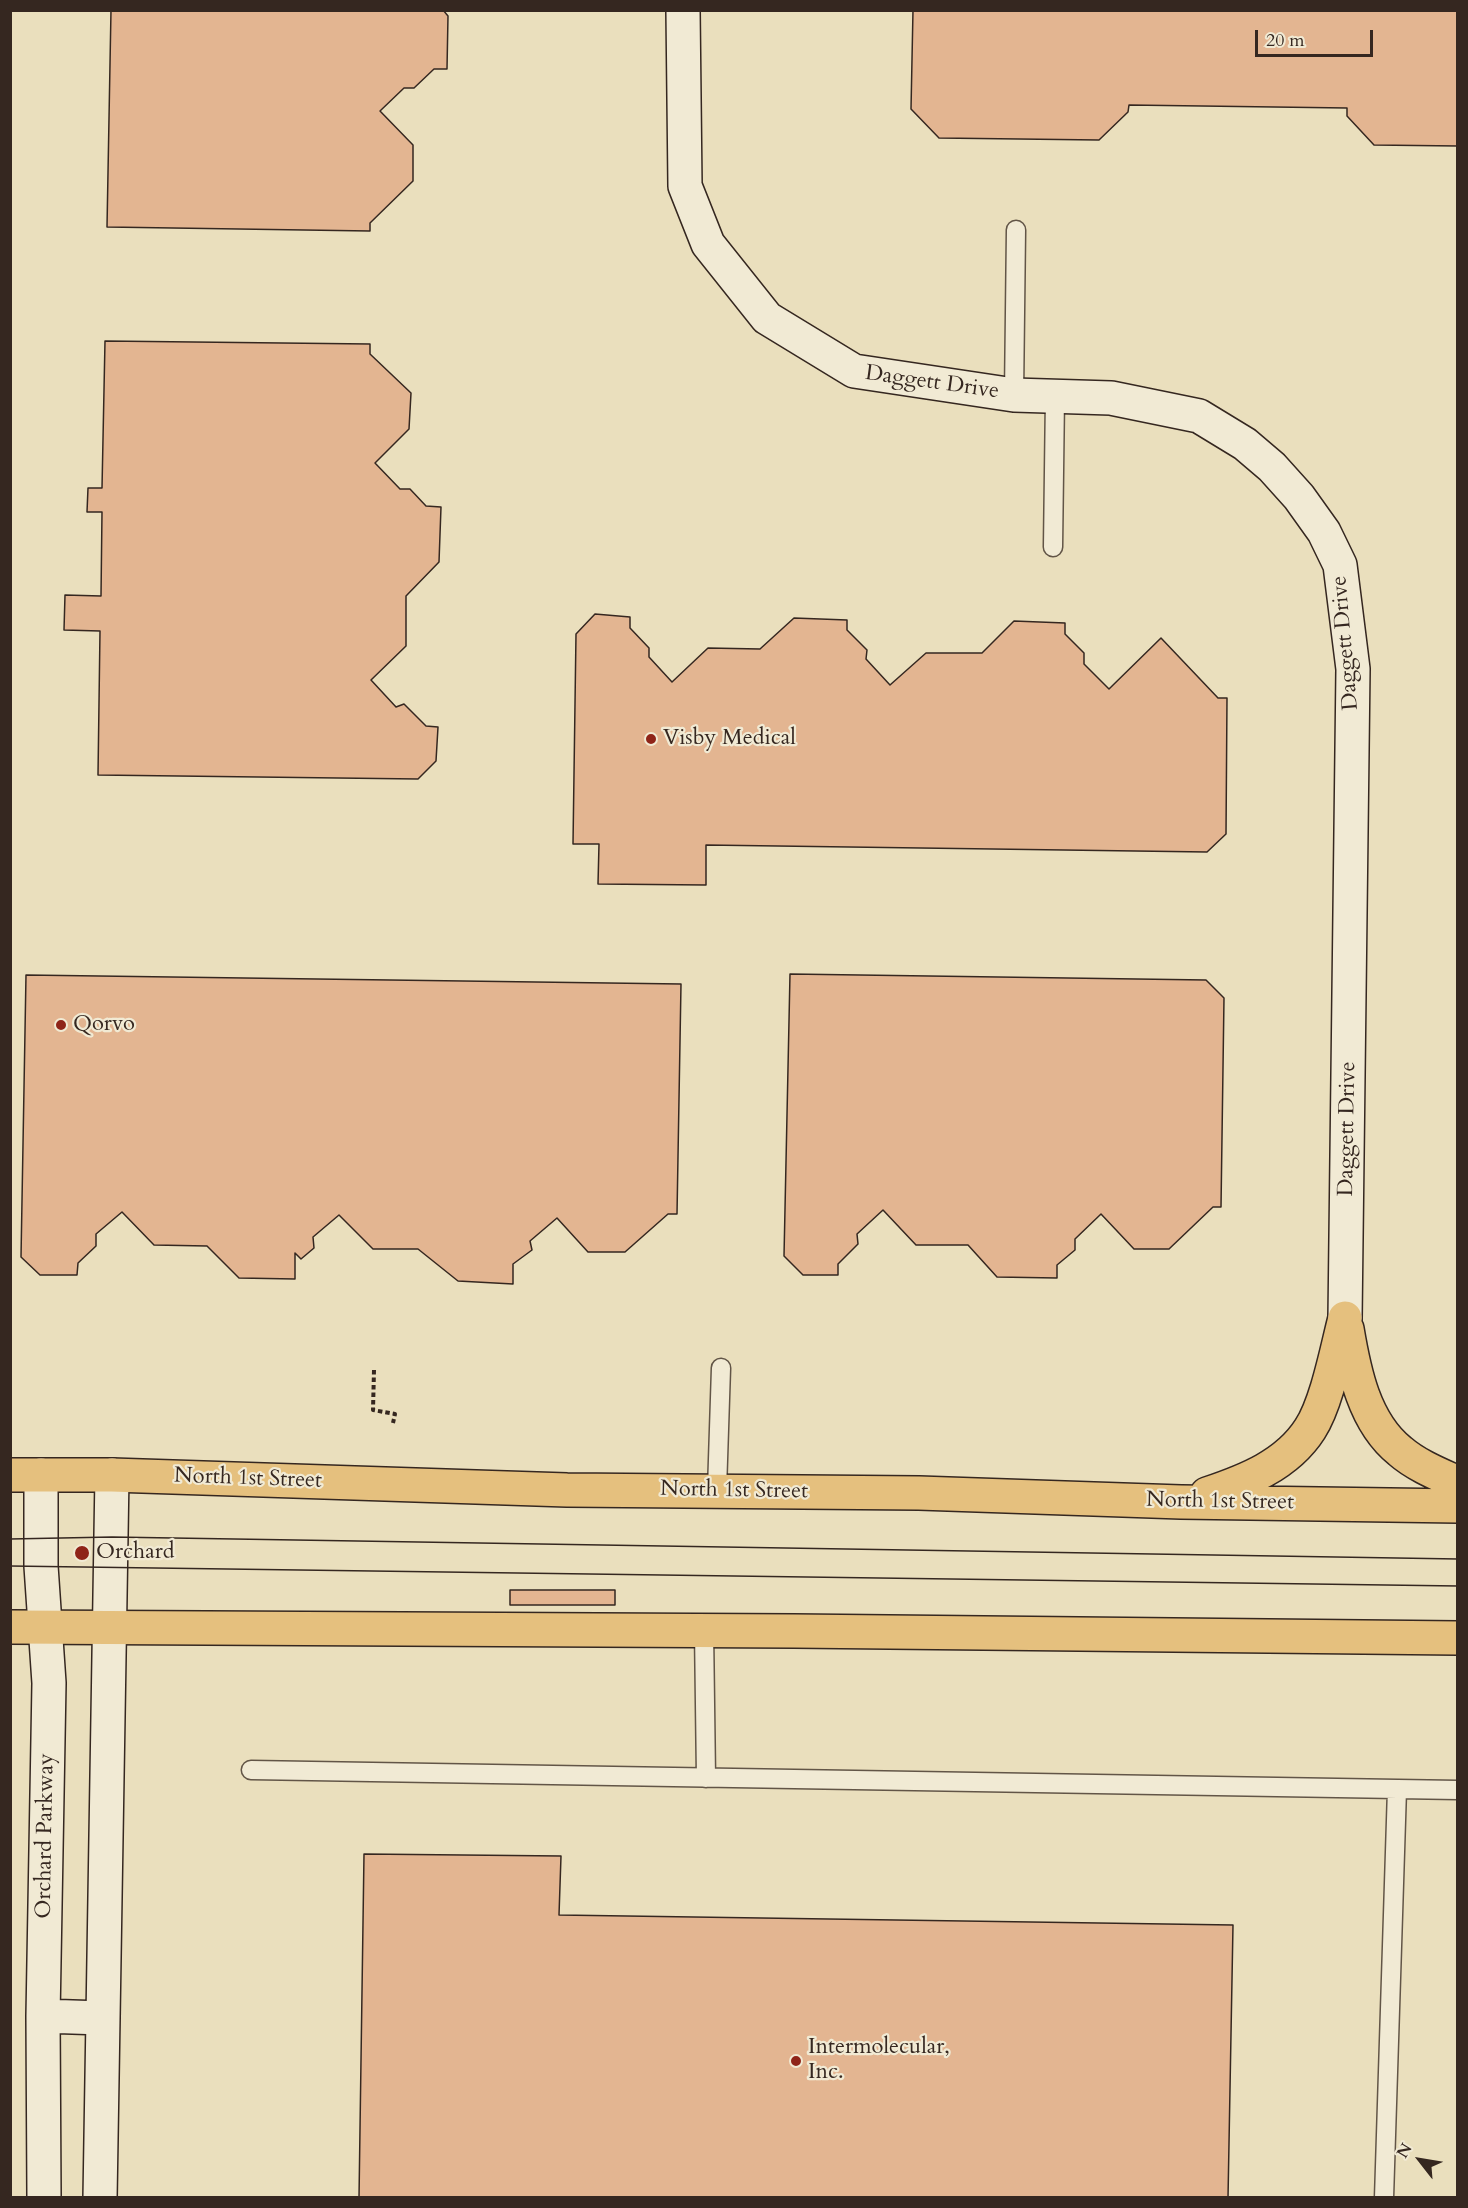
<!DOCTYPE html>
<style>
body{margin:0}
#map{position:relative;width:1468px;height:2208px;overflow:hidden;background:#eadfbd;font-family:Cardo,serif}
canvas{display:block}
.frame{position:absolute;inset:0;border:12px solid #352720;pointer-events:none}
.north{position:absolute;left:1390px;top:2130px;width:60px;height:60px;-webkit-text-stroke:4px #f1ead4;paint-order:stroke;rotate:301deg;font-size:16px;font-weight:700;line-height:24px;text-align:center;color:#352720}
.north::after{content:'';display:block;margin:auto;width:21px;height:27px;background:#352720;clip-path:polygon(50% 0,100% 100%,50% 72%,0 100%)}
.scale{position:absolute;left:1255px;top:30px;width:118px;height:27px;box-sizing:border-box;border:3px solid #352720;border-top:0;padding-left:8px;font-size:18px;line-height:21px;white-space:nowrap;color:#352720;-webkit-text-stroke:4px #f1ead4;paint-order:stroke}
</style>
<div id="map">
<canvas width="1468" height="2208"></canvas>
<div class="frame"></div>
<div class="north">N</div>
<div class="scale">20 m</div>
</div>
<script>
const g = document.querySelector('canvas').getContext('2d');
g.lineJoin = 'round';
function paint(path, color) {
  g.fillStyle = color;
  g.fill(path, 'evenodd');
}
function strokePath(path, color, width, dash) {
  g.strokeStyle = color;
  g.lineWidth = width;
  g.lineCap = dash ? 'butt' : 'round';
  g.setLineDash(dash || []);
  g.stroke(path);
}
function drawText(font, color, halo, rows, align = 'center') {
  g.font = font + ' Cardo,serif';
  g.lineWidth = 4.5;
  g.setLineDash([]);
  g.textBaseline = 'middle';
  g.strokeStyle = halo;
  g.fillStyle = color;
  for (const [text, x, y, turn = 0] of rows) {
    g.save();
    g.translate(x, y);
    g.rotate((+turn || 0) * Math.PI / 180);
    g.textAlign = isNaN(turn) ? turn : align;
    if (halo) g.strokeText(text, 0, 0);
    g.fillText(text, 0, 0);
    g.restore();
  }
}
const building = new Path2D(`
 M111,10H443L448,16L447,69H434L414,88H404L380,111L413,145V181L370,223V231L107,227Z
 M913,10H1458V146L1374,145L1347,116V108L1129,105L1128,112L1099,140L939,138L911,109Z
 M105,341L370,344V354L411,393L409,429L375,463L400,489H410L426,506L441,507L439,562L406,596V646L371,680L396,707L404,704L426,726L438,727L436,761L418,779L98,775L100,631L64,630L65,595L101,596L102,512H87L88,488H102Z
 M595,614L630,617V628L649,648V657L672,682L708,648L760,649L794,618L847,620V630L867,650L866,659L890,685L926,653H982L1014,621L1065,623V634L1084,653V664L1109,689L1161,638L1218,698H1227L1226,834L1207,852L706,845V885L598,884L599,844H573L576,634Z
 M790,974L1206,980L1224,998L1221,1207H1213L1169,1249H1134L1101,1214L1075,1239V1250L1057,1265V1278L997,1277L968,1245H916L883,1210L857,1234L858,1244L838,1264V1275H803L784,1256Z
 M26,975L681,984L677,1214H668L625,1252H588L557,1218L530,1241L532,1250L513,1264V1284L458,1281L418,1249H373L339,1215L313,1237L314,1248L301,1259L295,1253V1279L239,1278L207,1246L154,1245L122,1212L96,1234V1246L78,1263L77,1275H40L21,1257Z
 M510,1590H615V1605H510Z
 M364,1854L561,1856L559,1915L1233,1925L1228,2198H359Z`);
paint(building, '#e3b591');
strokePath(building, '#352720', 1.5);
const lane = new Path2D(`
 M1014,395L1016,230
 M1053,547L1055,396
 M717,1490L721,1368
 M704,1630L706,1778
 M251,1770L1458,1790
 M1384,2198L1397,1789`);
const secondary = new Path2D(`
 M683,10L685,186L708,244L767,318L854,371L1014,395L1111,398L1199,416L1245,444L1272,467L1299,497L1324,532L1340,565L1353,669L1345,1318
 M41,1475V1566L49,1683L43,2016L44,2198
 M43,2016L102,2018
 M100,2198L112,1475`);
const primary = new Path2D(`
 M1347,1329C1354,1371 1364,1422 1400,1451C1416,1465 1438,1474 1458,1483
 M10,1475H112L567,1490L919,1493L1181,1502L1458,1506
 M1207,1494C1246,1481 1287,1465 1310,1429C1327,1403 1337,1349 1345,1318
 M10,1627L794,1631L1458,1638`);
strokePath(lane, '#625547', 21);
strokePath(secondary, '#352720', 36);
strokePath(primary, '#352720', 36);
strokePath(new Path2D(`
 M374,1370L373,1410L395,1414L393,1423`), '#352720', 4, [4.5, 3]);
strokePath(lane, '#f1ead4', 18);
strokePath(secondary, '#f1ead4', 33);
strokePath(primary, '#e5c07e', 33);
strokePath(new Path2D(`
 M10,1539L112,1537L1458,1559
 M10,1566L1458,1586`), '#352720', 1.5);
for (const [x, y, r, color] of [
 [651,739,6,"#8f2418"],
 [61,1025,6,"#8f2418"],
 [82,1553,8,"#8f2418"],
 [796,2061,6,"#8f2418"]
]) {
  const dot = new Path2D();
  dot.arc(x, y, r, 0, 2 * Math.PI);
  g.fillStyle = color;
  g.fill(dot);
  strokePath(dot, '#f1ead4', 2);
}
drawText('22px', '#352720', '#f1ead4', [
 ["Daggett Drive",932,383,8],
 ["Daggett Drive",1346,643,-95],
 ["Daggett Drive",1348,1129,-89],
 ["North 1st Street",248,1479,2],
 ["North 1st Street",734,1491,1],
 ["North 1st Street",1220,1502,1],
 ["Orchard Parkway",46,1836,-89]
]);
drawText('22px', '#352720', '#f1ead4', [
 ["Visby Medical",663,739],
 ["Qorvo",73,1025],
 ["Orchard",96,1553],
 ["Intermolecular,",808,2048],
 ["Inc.",808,2073]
], 'left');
</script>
